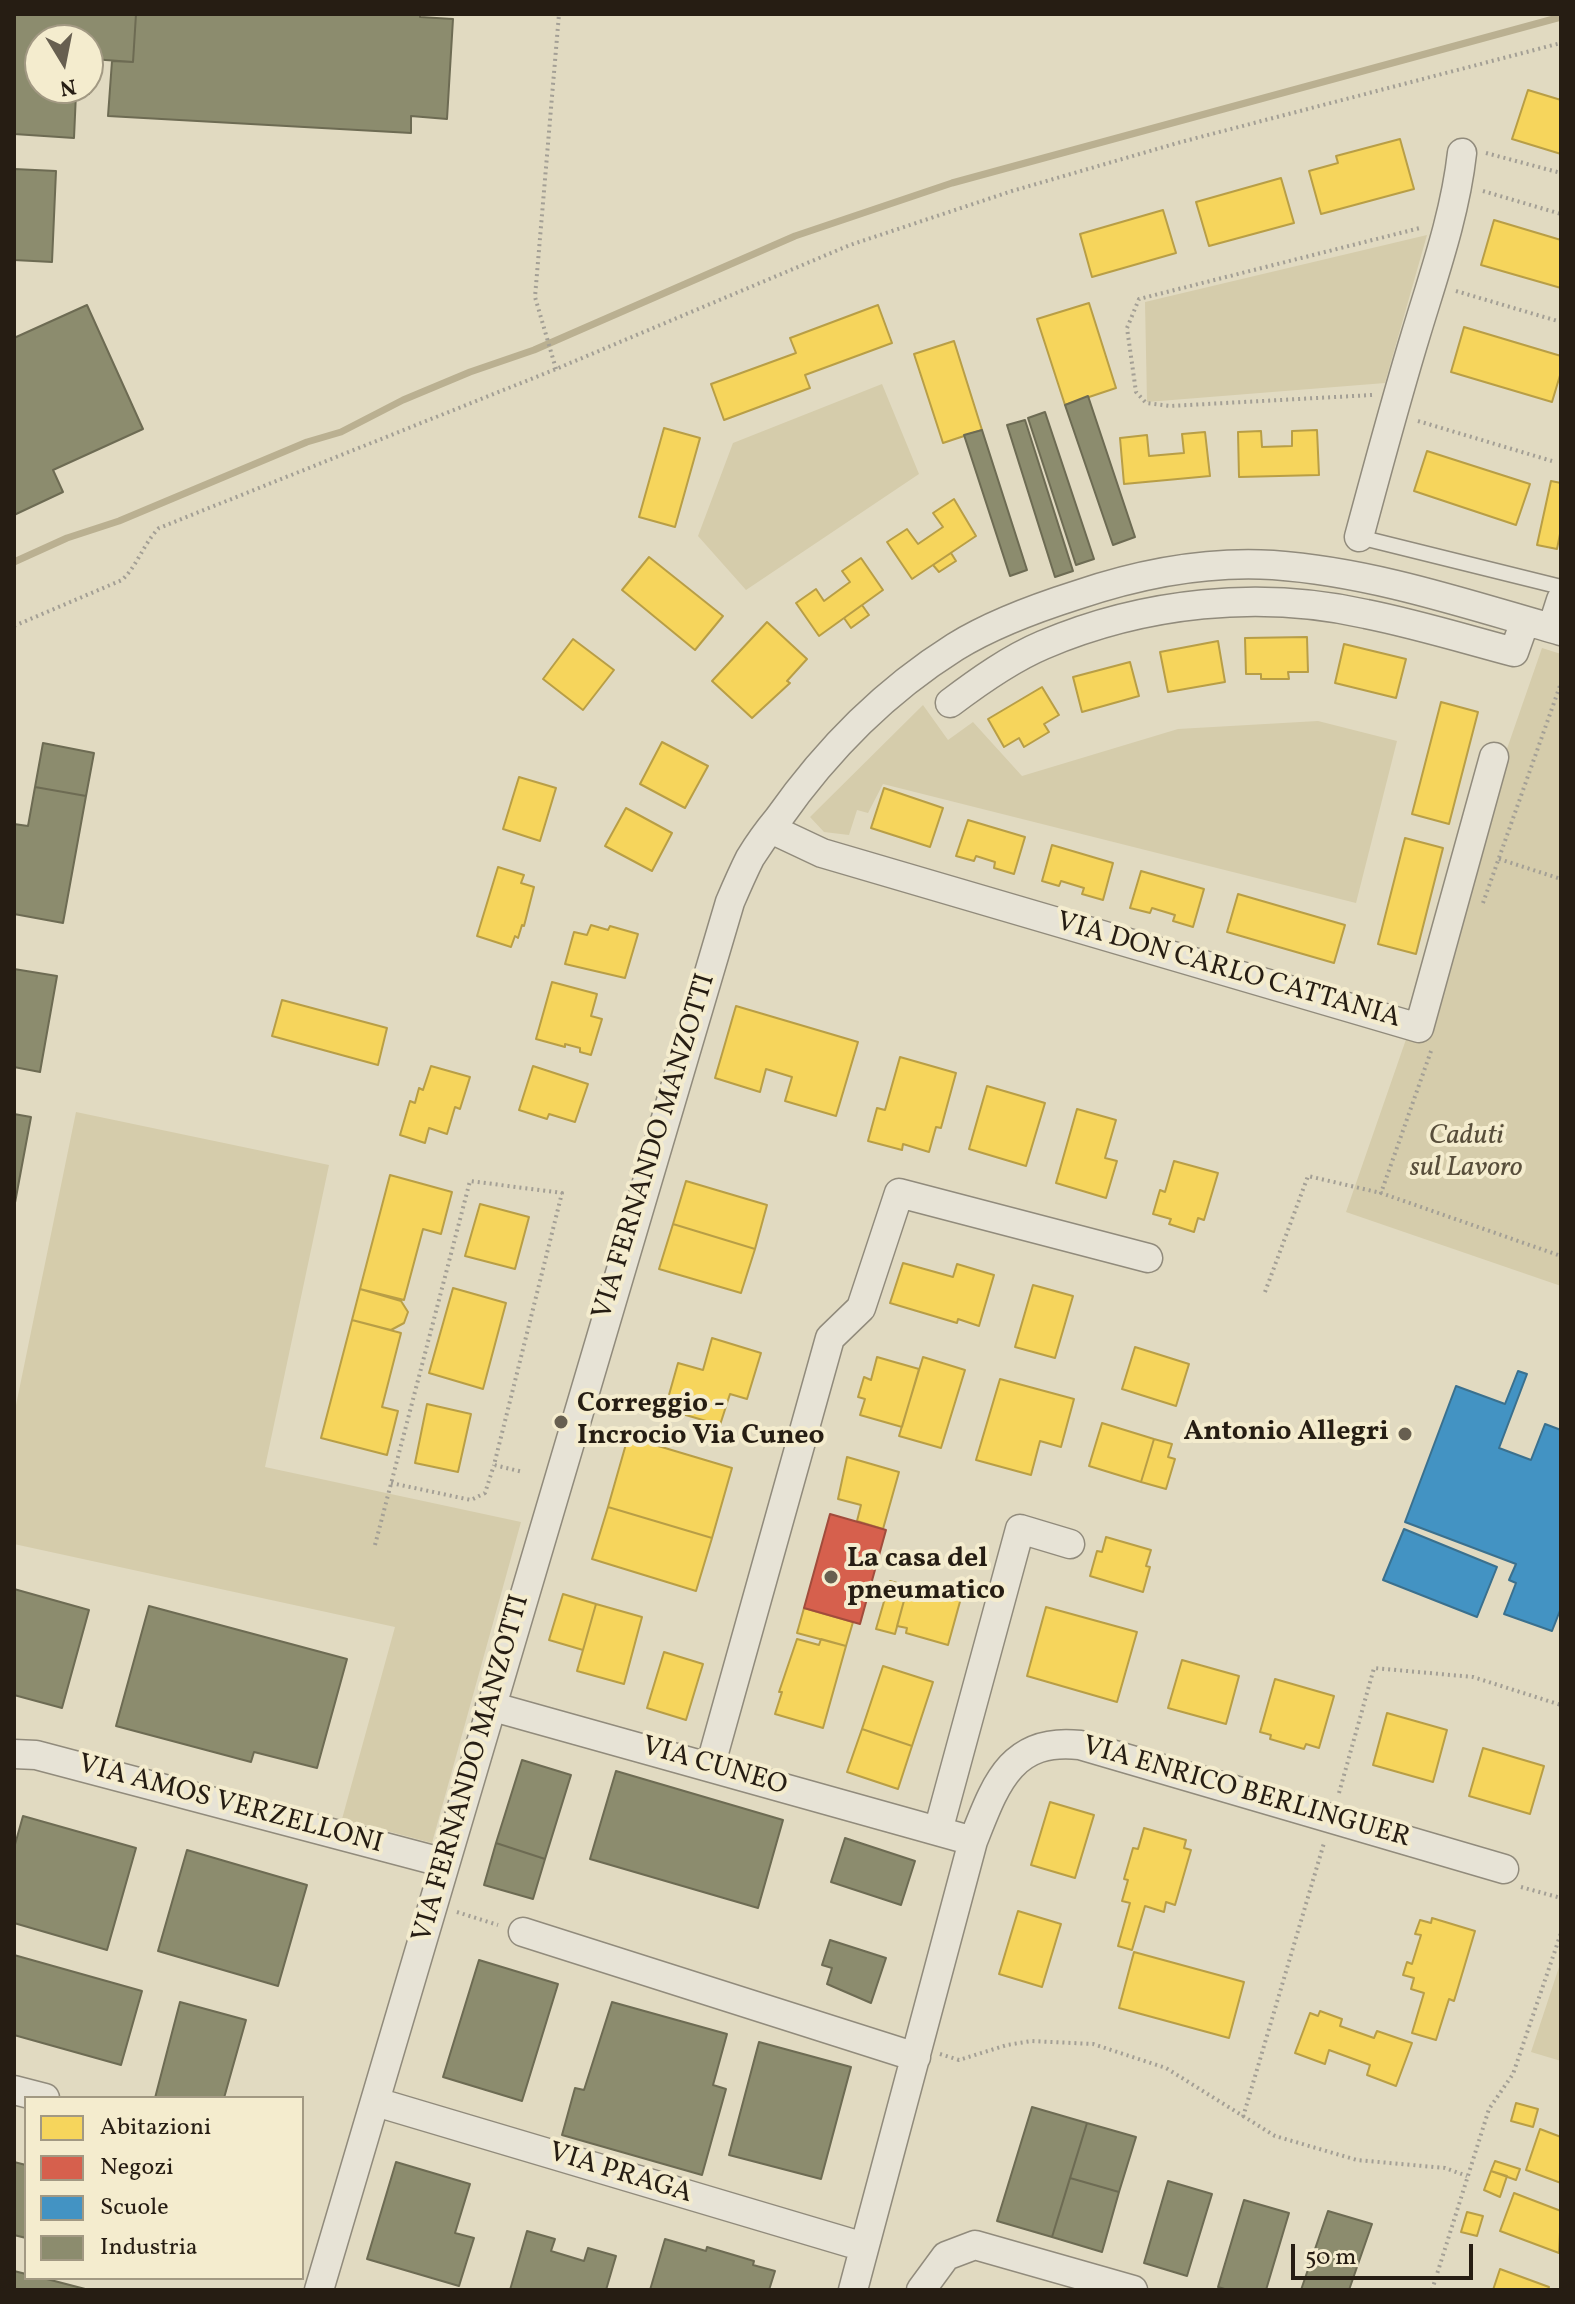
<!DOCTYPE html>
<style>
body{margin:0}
#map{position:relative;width:1575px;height:2304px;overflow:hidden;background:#e1dac1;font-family:Vollkorn,serif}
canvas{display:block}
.frame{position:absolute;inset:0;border:16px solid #261d13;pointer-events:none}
.legend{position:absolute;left:24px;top:2096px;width:280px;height:184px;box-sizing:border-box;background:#f4ecce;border:2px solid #a29983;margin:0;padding:10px 14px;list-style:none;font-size:24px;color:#261d13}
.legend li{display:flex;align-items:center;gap:16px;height:40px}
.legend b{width:40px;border:2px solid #a29983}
.north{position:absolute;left:24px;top:24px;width:80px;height:80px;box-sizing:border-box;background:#f4ecce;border:2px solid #a29983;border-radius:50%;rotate:170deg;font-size:22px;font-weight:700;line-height:32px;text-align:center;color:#261d13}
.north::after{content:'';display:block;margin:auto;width:28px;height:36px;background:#675f50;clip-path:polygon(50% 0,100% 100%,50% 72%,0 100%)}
.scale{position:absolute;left:1291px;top:2244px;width:182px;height:36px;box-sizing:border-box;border:4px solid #261d13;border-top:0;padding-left:10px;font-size:24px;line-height:28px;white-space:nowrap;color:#261d13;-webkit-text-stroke:6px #f4ecce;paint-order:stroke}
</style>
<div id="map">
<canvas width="1575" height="2304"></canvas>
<div class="frame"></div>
<ul class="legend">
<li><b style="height:22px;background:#f6d55c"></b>Abitazioni</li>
<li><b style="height:22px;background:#d6604d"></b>Negozi</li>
<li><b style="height:22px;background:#4393c3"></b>Scuole</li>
<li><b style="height:22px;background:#8c8c6e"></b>Industria</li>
</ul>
<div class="north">N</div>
<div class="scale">50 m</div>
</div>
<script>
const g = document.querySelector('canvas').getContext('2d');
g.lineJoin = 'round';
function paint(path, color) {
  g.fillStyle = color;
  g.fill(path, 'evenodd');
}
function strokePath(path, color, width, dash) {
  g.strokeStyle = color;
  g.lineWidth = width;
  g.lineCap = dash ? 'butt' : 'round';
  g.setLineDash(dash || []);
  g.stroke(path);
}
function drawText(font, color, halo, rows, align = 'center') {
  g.font = font + ' Vollkorn,serif';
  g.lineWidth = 8;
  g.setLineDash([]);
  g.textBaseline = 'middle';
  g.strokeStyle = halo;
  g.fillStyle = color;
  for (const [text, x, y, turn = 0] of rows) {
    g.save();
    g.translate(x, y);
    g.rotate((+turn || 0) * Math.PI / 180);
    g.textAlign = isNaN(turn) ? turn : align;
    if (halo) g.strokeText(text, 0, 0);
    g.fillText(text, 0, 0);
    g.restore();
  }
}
paint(new Path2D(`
 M1427,235L1385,383L1147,402L1145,302Z
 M882,384L919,474L746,590L698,536L733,443Z
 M1542,648L1561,654V1286L1346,1212Z
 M923,705L948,740L973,722L1022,776L1178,729L1318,721L1397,741L1356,903L883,784L868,813L857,810L849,835L824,832L810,817Z
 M76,1112L329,1165L265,1467L521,1522L432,1843L342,1819L395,1627L14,1544V1415Z
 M1561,1961V2061L1531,2052Z`), '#d5ccab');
const homes = new Path2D(`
 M1528,90L1561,100V154L1512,139Z
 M1400,139L1414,189L1321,214L1309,171L1338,163L1336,156Z
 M1281,178L1294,223L1209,246L1196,202Z
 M1163,210L1176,253L1092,277L1080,234Z
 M1494,220L1561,240V288L1481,265Z
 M1089,303L1116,388L1065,405L1037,319Z
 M878,305L892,343L805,375L810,388L724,420L711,384L796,353L790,338Z
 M1464,327L1561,356V372L1552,402L1451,372Z
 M954,341L982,430L943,443L914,354Z
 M664,428L700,438L675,527L639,517Z
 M1317,430L1319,475L1239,477L1238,432L1261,431L1262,447L1292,446V431Z
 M1205,432L1210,476L1124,484L1120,438L1147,435L1149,456L1184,453L1182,434Z
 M1427,451L1530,484L1516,525L1414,491Z
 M1551,481L1561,483V529L1557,549L1537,545Z
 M954,499L976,536L912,579L887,542L907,529L918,544L943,527L933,513Z
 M951,553L956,561L939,572L933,565Z
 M649,557L723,616L695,650L622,590Z
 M861,558L883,590L819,636L796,603L816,589L824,601L850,582L842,571Z
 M862,605L869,615L851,628L844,618Z
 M767,622L807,659L787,681L790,683L752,718L712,681Z
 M1307,637L1308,672H1288L1289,679H1261V674H1246L1245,638Z
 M573,639L614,670L583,710L543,679Z
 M1218,641L1225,682L1168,692L1160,652Z
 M1344,644L1406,659L1396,698L1335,683Z
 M1130,662L1139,696L1082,712L1073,677Z
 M1042,687L1059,715L1044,724L1049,732L1024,747L1019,738L1004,747L988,719Z
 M1441,702L1478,712L1449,824L1412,814Z
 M662,742L708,766L685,808L640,784Z
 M519,777L556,788L540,841L503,829Z
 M884,788L943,808L930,847L871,828Z
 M626,808L672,833L652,871L605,846Z
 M968,820L1025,837L1014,874L994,868L995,862L976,856L974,861L956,856Z
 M1405,838L1443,848L1416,954L1378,944Z
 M1052,845L1113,863L1103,900L1082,894L1084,888L1061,881L1059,886L1042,881Z
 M498,867L524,875L521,883L534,887L524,926L522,925L518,938L515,936L511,947L477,936Z
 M1141,871L1204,889L1193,927L1173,921L1175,915L1152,908L1150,913L1130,908Z
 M1238,894L1345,925L1334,963L1227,932Z
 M591,925L608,930L610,926L638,934L625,978L565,964L574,932L587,935Z
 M552,982L597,994L591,1016L602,1019L591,1055L580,1052V1048L565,1044V1047L536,1039Z
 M282,1000L387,1028L378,1065L272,1036Z
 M736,1006L858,1042L836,1116L785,1101L792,1077L766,1069L760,1092L715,1078Z
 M900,1057L956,1073L941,1128L936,1127L929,1152L903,1144L902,1150L868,1141L877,1108L885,1110Z
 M431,1066L470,1077L460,1109L455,1107L447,1134L429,1128L425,1143L400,1135L410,1101L415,1103L419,1088L423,1090Z
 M533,1066L588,1084L575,1122L549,1114L547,1119L519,1110Z
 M987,1086L1045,1103L1026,1166L969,1149Z
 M1077,1109L1116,1120L1105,1158L1117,1161L1106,1198L1056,1183Z
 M1174,1161L1218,1173L1204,1220L1198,1218L1194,1232L1169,1224L1171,1219L1153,1214L1160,1190L1165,1192Z
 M390,1175L452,1192L441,1234L423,1229L404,1300L360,1289Z
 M686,1181L767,1205L755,1249L673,1224Z
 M480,1204L529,1217L515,1269L465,1256Z
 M673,1224L755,1249L741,1293L659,1269Z
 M903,1263L953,1277L957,1264L994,1275L979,1326L958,1319L957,1323L890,1303Z
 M1033,1285L1073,1296L1055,1358L1015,1347Z
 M453,1288L506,1303L483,1389L429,1373Z
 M360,1289L401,1301L408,1312L404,1323L391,1330L352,1320Z
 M352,1320L401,1333L382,1407L398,1411L387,1455L321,1438Z
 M712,1338L761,1353L747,1399L730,1394L720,1425L665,1409L678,1363L703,1370Z
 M1135,1347L1189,1364L1176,1406L1122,1389Z
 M877,1357L919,1369L902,1427L860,1415L865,1399L858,1397L864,1377L871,1380Z
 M923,1357L965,1370L941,1448L899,1436Z
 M1000,1379L1074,1399L1061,1447L1040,1441L1031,1475L976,1460Z
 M427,1404L471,1414L458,1472L415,1463Z
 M1102,1423L1154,1439L1141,1482L1089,1466Z
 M628,1437L732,1468L712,1538L608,1507Z
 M1154,1439L1172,1444L1168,1457L1175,1459L1166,1489L1141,1482Z
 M847,1457L899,1472L883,1529L857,1521L861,1505L838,1499Z
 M608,1507L712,1538L696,1591L592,1559Z
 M1106,1537L1151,1550L1146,1566L1150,1567L1143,1592L1090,1576L1097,1551L1102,1552Z
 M890,1581L908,1586L895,1634L876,1629Z
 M908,1586L961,1598L948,1645L906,1633L907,1628L897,1626Z
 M563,1594L596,1604L583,1650L549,1640Z
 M596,1604L642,1617L624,1684L577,1671Z
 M1046,1607L1137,1632L1117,1702L1027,1676Z
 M804,1608L853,1622L846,1646L797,1633Z
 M797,1639L819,1645L821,1639L846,1646L823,1728L775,1714L782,1692H779Z
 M664,1652L703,1664L686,1720L647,1708Z
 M1182,1660L1239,1676L1226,1724L1168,1708Z
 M883,1666L933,1682L912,1746L862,1729Z
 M1275,1679L1334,1696L1319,1748L1306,1744L1304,1749L1270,1739L1271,1735L1260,1732Z
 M1387,1713L1447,1730L1433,1782L1373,1765Z
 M862,1729L912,1746L898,1789L847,1772Z
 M1483,1748L1544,1766L1530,1814L1469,1796Z
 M1050,1802L1094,1815L1075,1878L1031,1865Z
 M1144,1828L1186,1840L1184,1848L1191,1850L1175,1905L1166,1902L1164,1912L1145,1906L1132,1950L1118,1946L1130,1903L1122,1901L1128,1880L1124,1879L1133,1848L1138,1849Z
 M1018,1911L1061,1924L1042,1987L999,1974Z
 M1432,1918L1475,1931L1454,2001L1449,1999L1436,2040L1412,2033L1424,1993L1411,1989L1414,1978L1403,1975L1407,1962L1412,1964L1421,1935L1415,1934L1420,1920L1431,1923Z
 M1134,1952L1244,1982L1229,2038L1119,2008Z
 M1320,2011L1342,2019L1340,2026L1374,2038L1377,2031L1412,2043L1396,2086L1367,2075L1370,2065L1329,2050L1325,2064L1295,2053L1310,2013L1318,2016Z
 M1516,2103L1538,2109L1533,2127L1511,2121Z
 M1540,2129L1561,2137V2183L1526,2170Z
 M1495,2161L1520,2169L1516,2180L1491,2171Z
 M1491,2171L1507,2176L1500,2197L1484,2190Z
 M1514,2193L1561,2211L1559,2253L1500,2231Z
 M1467,2212L1483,2216L1477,2236L1461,2232Z
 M1500,2269L1549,2287L1548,2290H1493Z`);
paint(homes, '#f6d55c');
strokePath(homes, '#b89e46', 2);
const shops = new Path2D(`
 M830,1514L886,1530L860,1624L804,1608Z`);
paint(shops, '#d6604d');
strokePath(shops, '#a14c3c', 2);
const schools = new Path2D(`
 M1518,1371L1527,1374L1499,1448L1531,1460L1545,1424L1561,1430V1608L1552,1631L1504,1614L1516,1583L1509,1580L1516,1564L1405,1522L1456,1386L1505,1404Z
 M1404,1529L1497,1567L1477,1617L1383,1580Z`);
paint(schools, '#4393c3');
strokePath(schools, '#3a708e', 2);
const industry = new Path2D(`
 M14,14H136L133,62L92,59L89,94L76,93L74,138L14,134ZM40,40H88V88H40Z
 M136,14H420V17L453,19L447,119L411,116V133L108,116L112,61L133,62Z
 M14,169L56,171L52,262L14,260Z
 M87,305L143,429L53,470L63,492L14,515V338Z
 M1088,396L1135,537L1113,545L1065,405Z
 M1045,412L1094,559L1076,565L1028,418Z
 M1025,420L1073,571L1055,577L1007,425Z
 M982,430L1027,570L1010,576L964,435Z
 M43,743L94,753L86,796L35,787Z
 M35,787L86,796L63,923L14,914V824L28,826Z
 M14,969L57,976L40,1072L14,1067Z
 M14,1114L31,1117L14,1208Z
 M14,1589L89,1610L62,1708L14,1695Z
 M149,1606L347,1659L317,1768L254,1752L251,1762L116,1726Z
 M522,1760L571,1775L545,1859L496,1843Z
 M616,1771L783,1820L758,1908L590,1859Z
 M23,1816L136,1848L107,1950L14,1923V1848Z
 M845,1838L915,1861L901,1905L831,1882Z
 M496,1843L545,1859L533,1899L484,1885Z
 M187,1850L307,1885L278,1986L158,1951Z
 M830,1940L886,1958L871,2003L827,1984L832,1968L822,1965Z
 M14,1955L142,1991L121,2065L14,2035Z
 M479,1960L558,1984L522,2101L443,2077Z
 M180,2002L246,2020L224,2098H155Z
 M612,2002L727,2034L713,2085L726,2089L702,2175L562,2135L575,2088L584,2090Z
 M759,2042L851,2067L821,2179L729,2155Z
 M1032,2107L1087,2123L1052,2237L997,2221Z
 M1087,2123L1136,2137L1119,2192L1070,2178Z
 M14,2162L26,2165V2238L14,2235Z
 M396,2162L470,2184L455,2233L474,2238L459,2286L367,2259Z
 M1070,2178L1119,2192L1102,2252L1052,2237Z
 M1168,2181L1212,2194L1187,2276L1144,2263Z
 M1244,2200L1289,2213L1266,2290H1228L1218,2287Z
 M1328,2211L1372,2224L1349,2290H1301Z
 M527,2231L555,2239L551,2251L584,2261L588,2248L616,2256L606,2290H510Z
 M665,2239L706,2251L707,2247L754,2261L753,2265L775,2271L769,2290H650Z
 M14,2271L26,2274V2278H43L89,2290H14Z`);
paint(industry, '#8c8c6e');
strokePath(industry, '#6d6b53', 2);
strokePath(new Path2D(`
 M14,562L67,538L119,521L307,442L341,432L403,400L470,372L534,350L795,236L952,183L1561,17`), '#bab091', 7);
const lane = new Path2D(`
 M1359,537L1561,587`);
const street = new Path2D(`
 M1359,537C1377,470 1395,403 1415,337C1433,277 1455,216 1462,153
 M1552,628L1561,600
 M950,703C979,681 1010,659 1043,645C1144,602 1260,590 1366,614C1416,624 1465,639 1514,652L1525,621
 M771,829L822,853L1419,1028L1494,757
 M490,1706L973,1841
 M14,1754L36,1755L445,1863
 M710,1767L830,1338L861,1308L899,1193L1148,1258
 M938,1831L1020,1529L1070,1544
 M523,1932L916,2057
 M14,2090L45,2098
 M376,2102L864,2247
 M319,2290L730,902C736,888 743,872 750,858C758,845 768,831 778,819C825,752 885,691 955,647C992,624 1036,608 1077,595C1139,574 1207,561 1273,565C1372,572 1466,604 1561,631
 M853,2290L973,1841C995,1786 1010,1737 1080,1745L1504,1869
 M921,2290L946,2256L975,2245L1133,2290`);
strokePath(lane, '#918b7c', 17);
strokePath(street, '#918b7c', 31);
strokePath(new Path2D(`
 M1486,153L1561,173
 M1483,191L1561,214
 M1456,291L1561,322
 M556,369L535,297L559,14
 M1372,395L1170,406L1146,403L1136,392L1127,328L1139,299L1420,228
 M1418,421L1552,461
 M14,626L122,580C138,565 143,544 159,528L556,369L850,245L1012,191L1181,142L1561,43
 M1499,859L1561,879
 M1483,903L1561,683
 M1431,1051L1381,1193L1561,1256
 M1265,1292L1308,1176L1381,1193
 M391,1483L471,1500L485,1493L494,1465
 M375,1545L470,1181L562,1193L494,1465L523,1472
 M1339,1793L1374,1668L1473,1677L1561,1705
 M1521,1887L1561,1898
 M457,1912L498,1925
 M940,2054L959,2060L1007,2045L1031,2041L1093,2044L1166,2068L1275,2136L1357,2160L1445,2168L1467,2176
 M1243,2117L1324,1843
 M1432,2290L1489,2109L1513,2074L1561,1933`), '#a39f95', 4, [2, 4]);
strokePath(lane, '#e7e3d6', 14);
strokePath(street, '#e7e3d6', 28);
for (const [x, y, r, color] of [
 [561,1422,8,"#675f50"],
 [1405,1434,8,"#675f50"],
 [831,1577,8,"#675f50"]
]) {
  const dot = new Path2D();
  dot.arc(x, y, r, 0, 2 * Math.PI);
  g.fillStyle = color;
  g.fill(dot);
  strokePath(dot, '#f4ecce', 3);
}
drawText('28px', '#261d13', '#f4ecce', [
 ["VIA DON CARLO CATTANIA",1228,972,16],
 ["VIA FERNANDO MANZOTTI",656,1147,-73],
 ["VIA CUNEO",714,1768,16],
 ["VIA FERNANDO MANZOTTI",473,1769,-74],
 ["VIA ENRICO BERLINGUER",1246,1794,16],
 ["VIA AMOS VERZELLONI",230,1806,15],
 ["VIA PRAGA",620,2175,17]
]);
drawText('italic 28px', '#584e3b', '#f4ecce', [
 ["Caduti",1466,1138],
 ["sul Lavoro",1466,1170]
]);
drawText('bold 28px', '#261d13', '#f4ecce', [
 ["Correggio -",577,1406],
 ["Incrocio Via Cuneo",577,1438],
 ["Antonio Allegri",1389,1434,"right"],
 ["La casa del",847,1561],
 ["pneumatico",847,1593]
], 'left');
</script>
